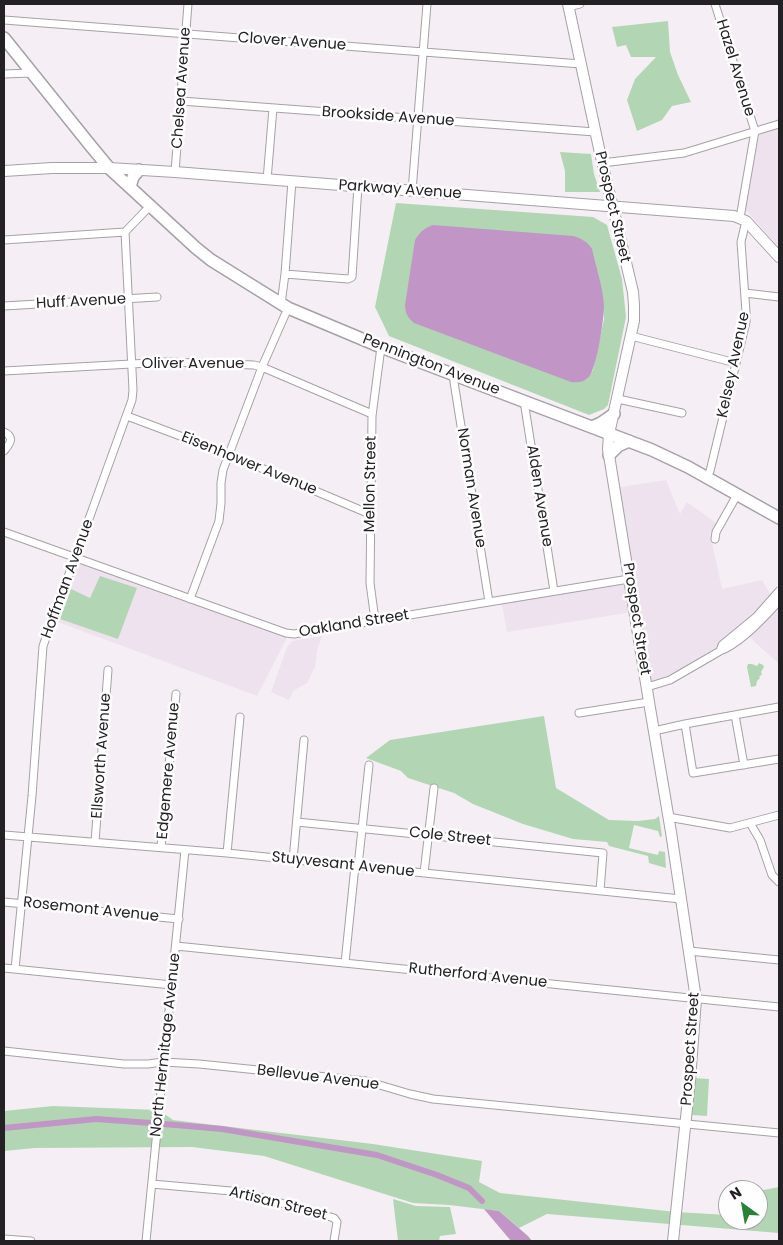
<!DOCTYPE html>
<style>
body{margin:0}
#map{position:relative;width:783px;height:1245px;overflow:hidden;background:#f5eff5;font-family:Poppins,sans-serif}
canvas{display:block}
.frame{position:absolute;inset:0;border:5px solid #232124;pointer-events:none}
.north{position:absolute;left:718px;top:1180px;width:50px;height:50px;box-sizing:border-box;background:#fefefe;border:1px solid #a6a6a7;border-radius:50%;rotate:328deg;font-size:14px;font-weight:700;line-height:20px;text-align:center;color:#232124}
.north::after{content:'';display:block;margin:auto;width:18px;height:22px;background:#278436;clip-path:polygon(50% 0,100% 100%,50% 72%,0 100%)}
</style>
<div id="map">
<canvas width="783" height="1245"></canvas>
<div class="frame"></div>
<div class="north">N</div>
</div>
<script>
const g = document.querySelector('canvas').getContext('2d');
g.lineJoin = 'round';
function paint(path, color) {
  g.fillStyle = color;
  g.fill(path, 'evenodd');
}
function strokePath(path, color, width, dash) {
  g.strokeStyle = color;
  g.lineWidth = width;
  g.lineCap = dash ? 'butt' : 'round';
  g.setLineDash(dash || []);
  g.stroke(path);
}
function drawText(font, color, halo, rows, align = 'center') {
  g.font = font + ' Poppins,sans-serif';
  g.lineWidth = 5;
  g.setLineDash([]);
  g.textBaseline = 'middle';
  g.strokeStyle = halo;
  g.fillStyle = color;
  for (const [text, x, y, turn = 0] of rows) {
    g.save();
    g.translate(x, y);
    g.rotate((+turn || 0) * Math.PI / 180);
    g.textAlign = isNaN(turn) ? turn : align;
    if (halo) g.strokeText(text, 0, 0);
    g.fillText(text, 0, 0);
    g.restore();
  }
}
paint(new Path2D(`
 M779,127V248L746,210L744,205L759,137L761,132Z
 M666,480L680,514L687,502L716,523L710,533L722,589L762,580L775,602L717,647L683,669L653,682L643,664L633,612L507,632L501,599L630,579L614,488Z
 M75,556L290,632L257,696L50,619Z
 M779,603V664L747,635Z
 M322,636L317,650L315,667L307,683L293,691L289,700L271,692L287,647L292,641Z`), '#ede2ee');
paint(new Path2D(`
 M668,21L670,52L678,75L691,102L672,106L662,120L637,131L627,100L635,79L656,57H631L626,45L617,47L612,27Z
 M560,152L591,154L594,174L600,192H565V171Z
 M396,203L593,217L607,225L622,279L626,317L608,405L604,409L589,415L389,336L375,307ZM433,225L439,226L602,293L604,319L593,370L587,379L582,381L576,382Z
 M100,576L137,588L118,639L60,619L71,589L90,598Z
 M759,663L763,665L764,667L761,672L762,674L759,677L760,678L757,681L756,686L751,687L747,667L748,664H752L757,666Z
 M544,716L556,788L609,820L638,821L655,819L659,816L662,836L660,837L658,831L634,825L629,848L658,855L659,851L665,852L666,868L649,863L648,856L609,846L607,842L573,839L523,824L473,804L454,793L408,778L401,771L366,758L390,740Z
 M695,1078L709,1079L707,1116L692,1115Z
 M53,1106L159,1110L173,1120L373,1144L482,1161L479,1182L500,1193L676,1212L728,1215V1220H758V1191L779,1187V1233L547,1214L519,1228L499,1211L449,1205L413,1203L264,1156L192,1147L35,1148L4,1151V1111Z
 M393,1199L416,1206L450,1207L456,1234L440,1236L439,1241H398Z`), '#b2d6b4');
paint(new Path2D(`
 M433,225L573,236C581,238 588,242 592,249C596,267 603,287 604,306C604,319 597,367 589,377C584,382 578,383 571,382L414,323C408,318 405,313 405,305L415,240C420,232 424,228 433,225Z
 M484,1209L499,1211L528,1236L532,1241H511Z`), '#c196c6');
strokePath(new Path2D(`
 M164,1124L222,1129L377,1155L437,1175L469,1188L482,1201
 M4,1128L96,1119L151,1123`), '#c196c6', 6);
const street = new Path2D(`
 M715,4L755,131L740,218
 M568,7L580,4
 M4,20L581,64
 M4,74L31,73
 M181,101L595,132
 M602,163L684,153L779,124
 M175,172L188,4
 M267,180L273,108
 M412,191L427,4
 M4,240L125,232
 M285,274L348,279L352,277L358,186
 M745,293L779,297
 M281,304L285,274L292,181
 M4,306L157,297
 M631,336L736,363
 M4,371L168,362L254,365L262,367L372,414
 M454,375V382L489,602
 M618,399L682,413
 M524,401L554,591
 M127,416L228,454L365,512L371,513
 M4,432C15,437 10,444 4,451
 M707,477L710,471L746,322V312L741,242L746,221
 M4,532L286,633L294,634L629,579
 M715,539L716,532L737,495
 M779,591L756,617L722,645L720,651C739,644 765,617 779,601
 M190,599L219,521L221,503V483L223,470L262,367L288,308
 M375,620L370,583L372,416L381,347
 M647,687L670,680L720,651
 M579,713L649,702
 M735,715L744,765
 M685,724L693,773L779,759
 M654,731L685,724L779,707
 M668,817L730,828L779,815
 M297,822L603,853L600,891
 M750,823L760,840L772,875L779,882
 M4,835L227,853L681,899
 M95,842L108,670
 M161,847L176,694
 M227,853L240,717
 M293,860L304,740
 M358,866L369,765
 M424,873L434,788
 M4,902L179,919
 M176,946L779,1007
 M689,951L779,960
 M345,963L355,866
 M4,968L172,985
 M15,969L32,796L43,646L132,400L133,390L125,232L151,205
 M4,1051L124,1064H148L163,1062L199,1064L366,1081L410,1094L433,1099L779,1133
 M152,1184L231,1191L245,1193L334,1218L337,1222L334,1241
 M4,1239L31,1241
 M146,1241L185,850`);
const secondary = new Path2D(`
 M568,4L600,153L633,292L634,305V321L609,434L608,449L650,708L671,832L696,999L690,1080L673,1241
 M4,171L52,168H109L175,172L734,216L746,221L779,257`);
const primary = new Path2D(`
 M4,38L90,145L109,168L196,248L211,260L288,308L381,347L652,450L688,467L779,518
 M130,187L133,177L139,170
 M592,427L601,423L614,414
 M609,455L618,446L629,441`);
strokePath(street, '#a6a1a6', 9);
strokePath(secondary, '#a6a1a6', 12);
strokePath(primary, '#a6a1a6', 14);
strokePath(street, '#fff', 7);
strokePath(secondary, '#fff', 10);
strokePath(primary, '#fff', 11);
drawText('15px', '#232124', '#fefefe', [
 ["Clover Avenue",292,42,4],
 ["Hazel Avenue",735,68,73],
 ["Chelsea Avenue",182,88,-86],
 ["Brookside Avenue",388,117,4],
 ["Parkway Avenue",400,190,4],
 ["Prospect Street",612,207,77],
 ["Huff Avenue",81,302,-3],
 ["Oliver Avenue",193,364],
 ["Pennington Avenue",431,365,21],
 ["Kelsey Avenue",734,365,-78],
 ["Eisenhower Avenue",249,464,22],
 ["Mellon Street",371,484,-89],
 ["Norman Avenue",471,488,81],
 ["Alden Avenue",539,496,81],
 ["Hoffman Avenue",68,579,-70],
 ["Prospect Street",636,619,81],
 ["Oakland Street",354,624,-9],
 ["Ellsworth Avenue",102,756,-86],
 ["Edgemere Avenue",169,771,-85],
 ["Cole Street",450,837,6],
 ["Stuyvesant Avenue",343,865,6],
 ["Rosemont Avenue",91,910,6],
 ["Rutherford Avenue",478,976,6],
 ["North Hermitage Avenue",166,1045,-84],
 ["Prospect Street",691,1049,-86],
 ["Bellevue Avenue",318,1078,7],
 ["Artisan Street",278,1204,14]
]);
</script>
